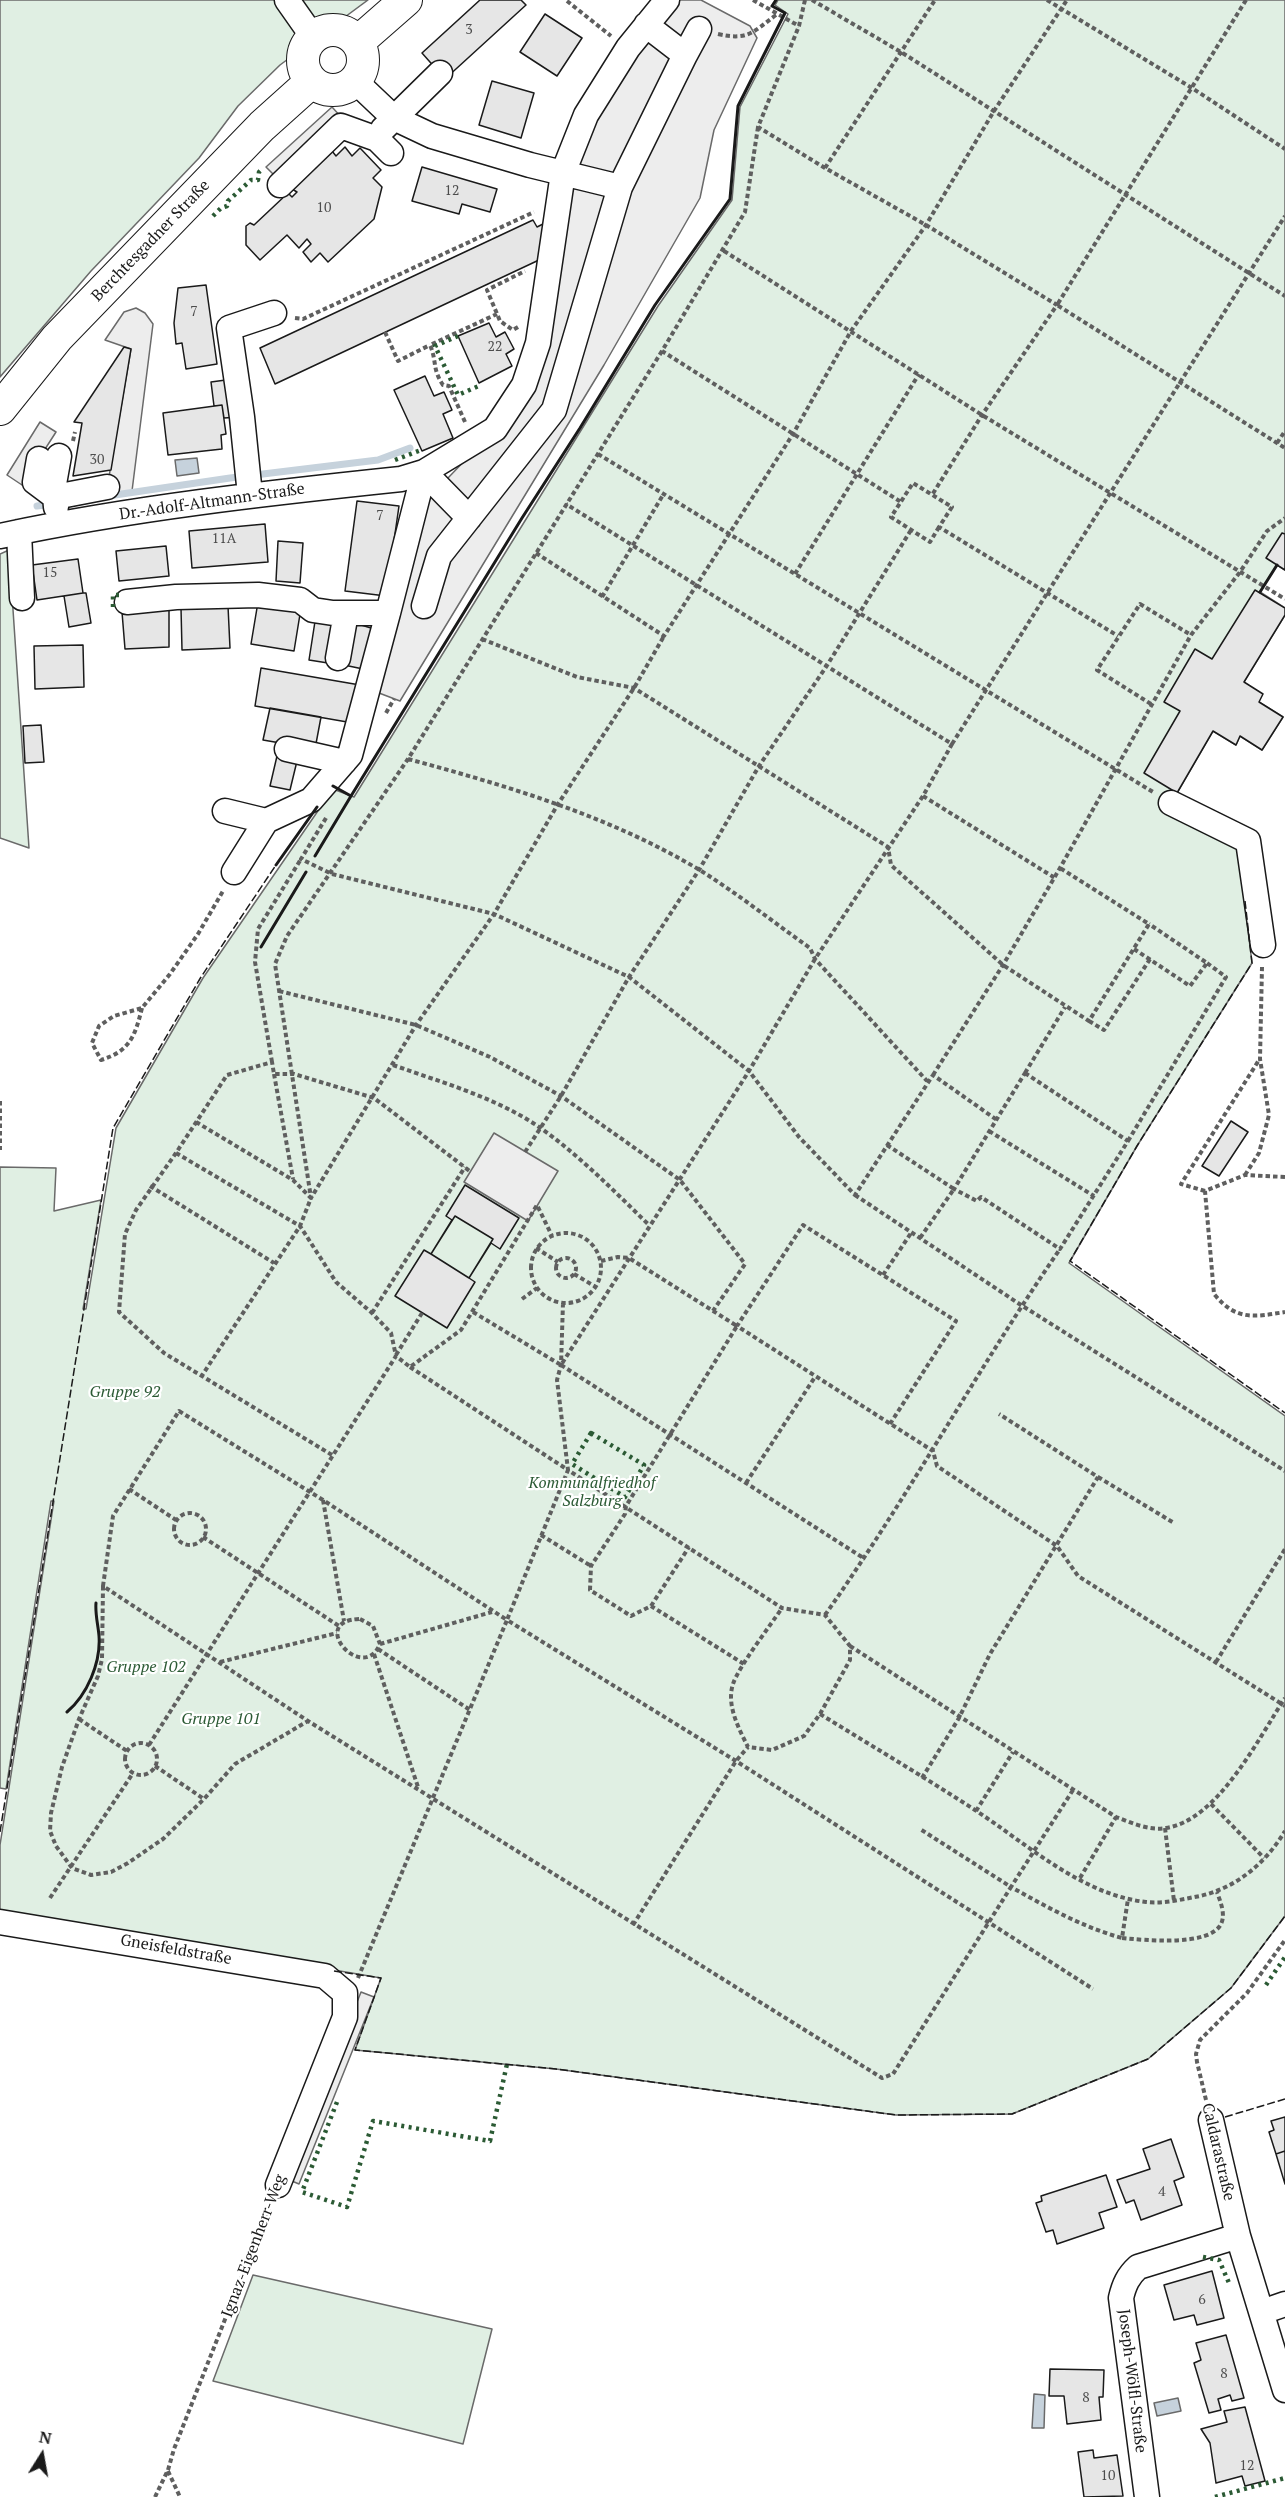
<!DOCTYPE html>
<meta charset="utf-8">
<style>
body{margin:0}
#map{position:relative;width:1285px;height:2497px;overflow:hidden;background:#fff;font-family:"PT Serif",serif}
canvas{display:block}
.north{position:absolute;left:12px;top:2425px;width:60px;height:60px;-webkit-text-stroke:4px #fff;paint-order:stroke;rotate:11deg;font-size:16px;font-weight:700;line-height:24px;text-align:center;color:#1a1a1a}
.north::after{content:'';display:block;margin:auto;width:21px;height:27px;background:#1a1a1a;clip-path:polygon(50% 0,100% 100%,50% 72%,0 100%)}
</style>
<div id="map">
<canvas width="1285" height="2497"></canvas>
<div class="north">N</div>
</div>
<script>
const g = document.querySelector('canvas').getContext('2d');
g.lineJoin = 'round';
function paint(path, color) {
  g.fillStyle = color;
  g.fill(path, 'evenodd');
}
function strokePath(path, color, width, dash) {
  g.strokeStyle = color;
  g.lineWidth = width;
  g.lineCap = dash ? 'butt' : 'round';
  g.setLineDash(dash || []);
  g.stroke(path);
}
function drawText(font, color, halo, rows, align = 'center') {
  g.font = font + ' "PT Serif",serif';
  g.lineWidth = 4.5;
  g.setLineDash([]);
  g.textBaseline = 'middle';
  g.strokeStyle = halo;
  g.fillStyle = color;
  for (const [text, x, y, turn = 0] of rows) {
    g.save();
    g.translate(x, y);
    g.rotate((+turn || 0) * Math.PI / 180);
    g.textAlign = isNaN(turn) ? turn : align;
    if (halo) g.strokeText(text, 0, 0);
    g.fillText(text, 0, 0);
    g.restore();
  }
}
const green = new Path2D(`
 M0,0H368L280,65L238,106L199,158L91,271L0,377Z
 M778,0H1285V570L1277,565L1260,592L1285,608V615L1244,682L1259,702L1283,717L1262,750L1240,736L1236,745L1213,731L1177,793L1238,848L1252,963L1137,1146L1069,1263L1285,1416V1916L1231,1988L1148,2059L1012,2114L896,2115L556,2069L355,2050L381,1978L0,1913V1845L54,1501H51L6,1789L0,1788V1167L56,1168L54,1211L101,1200L83,1309H86L116,1128L203,978L333,789L354,797L658,306L732,200L740,107L788,14L775,5Z
 M9,550L29,848L0,838V554Z
 M253,2275L492,2329L463,2444L213,2381Z`);
paint(green, '#e0efe3');
strokePath(green, '#6a6a6a', 1.5);
const parking = new Path2D(`
 M667,0H701L750,26L757,38L714,130L700,198L604,365L400,701L379,693L424,503L495,429L524,384L563,173Z
 M332,107L342,118L277,178L266,167Z
 M136,308L145,313L153,324L132,491L106,494L131,349L105,340L124,312Z
 M40,422L56,432L22,485L7,475Z
 M494,1133L558,1171L528,1221L464,1182Z
 M361,1992L374,1997L299,2184L287,2179Z`);
paint(parking, '#ededed');
strokePath(parking, '#6a6a6a', 1.5);
const water = new Path2D(`
 M197,458L199,473L177,476L175,460Z
 M1034,2394L1045,2395L1044,2428H1032Z
 M1178,2398L1181,2411L1157,2416L1154,2403Z`);
paint(water, '#c6d2dc');
strokePath(water, '#6a6a6a', 1.5);
strokePath(new Path2D(`
 M108,496L230,478L378,460L410,448
 M37,506L53,504`), '#c6d2dc', 7);
const building = new Path2D(`
 M480,0H521L526,5L445,79L422,53Z
 M545,14L582,38L557,76L520,52Z
 M492,81L534,93L521,138L479,125Z
 M345,147L352,156L360,148L381,170L373,178L382,187L374,219L328,262L320,253L311,262L303,252L311,244L307,239L299,248L287,235L260,260L246,245V226L250,223L254,225L288,193L292,197L297,192L292,189L332,151L336,156Z
 M422,167L497,189L490,212L462,204L459,214L412,201Z
 M533,220L537,227L545,223L539,260L275,384L260,348Z
 M206,285L217,364L186,369L182,343L176,344L174,323L178,288Z
 M489,323L496,337L505,332L514,349L506,354L512,366L479,383L458,336Z
 M124,347L131,349L111,470L73,476L82,423L74,422Z
 M425,376L434,396L444,392L452,410L443,414L453,438L422,451L394,390Z
 M233,379L239,417L224,418L222,405L214,406L211,382Z
 M222,405L226,434L221,435L222,449L168,455L163,413Z
 M357,501L399,506L386,596L345,591Z
 M265,524L268,562L192,568L189,531Z
 M1282,533L1285,534V570L1266,558Z
 M278,541L303,543L300,583L276,581Z
 M166,546L169,576L119,581L116,551Z
 M78,559L83,593L37,600L32,565Z
 M1255,590L1285,608V615L1244,682L1263,694L1259,702L1283,717L1262,750L1240,736L1236,745L1213,731L1177,793L1144,773L1180,711L1164,702L1195,649L1212,659Z
 M83,593H86L91,623L69,627L64,596Z
 M258,602L301,608L294,651L251,644Z
 M228,606L230,648L182,650L181,608Z
 M169,610V647L125,649L122,612Z
 M316,615L336,618L328,663L309,660Z
 M355,623L374,629L363,669L344,665Z
 M83,645L84,687L35,689L34,646Z
 M261,668L360,685L353,723L255,706Z
 M270,708L321,717L315,749L263,740Z
 M41,725L44,762L25,763L23,726Z
 M277,756L297,761L290,790L270,786Z
 M1231,1121L1248,1132L1219,1176L1202,1166Z
 M465,1185L519,1218L500,1249L491,1243L469,1278L475,1282L447,1328L395,1296L424,1250L431,1254L452,1220L446,1216Z
 M455,1216L493,1239L469,1278L431,1254Z
 M1285,2117V2151L1276,2154L1269,2132L1274,2130L1271,2121Z
 M1171,2139L1184,2177L1174,2181L1182,2205L1141,2220L1134,2200L1126,2203L1117,2180L1150,2169L1143,2149Z
 M1285,2151V2184L1276,2154Z
 M1106,2175L1117,2207L1099,2213L1104,2228L1057,2244L1053,2230L1046,2232L1036,2203L1042,2201L1041,2196Z
 M1212,2271L1224,2318L1197,2325L1194,2315L1174,2320L1164,2285Z
 M1226,2335L1244,2398L1232,2401L1230,2395L1218,2399L1221,2410L1209,2413L1194,2363L1201,2360L1196,2343Z
 M1050,2369L1104,2370L1103,2397H1099L1101,2420L1067,2424L1064,2396H1049Z
 M1245,2407L1265,2481L1245,2486L1242,2476L1216,2483L1210,2443L1201,2429L1227,2422L1224,2411Z
 M1093,2450L1094,2458L1117,2455L1123,2496L1084,2497L1078,2452Z`);
paint(building, '#e6e6e6');
strokePath(building, '#1a1a1a', 1.5);
const minor = new Path2D(`
 M287,0L313,37
 M685,55L699,29
 M355,81L394,118L432,136L530,165L620,187
 M383,129L440,73
 M280,185L341,126L377,139L391,153
 M39,459L35,482L55,497L107,487
 M424,472L469,518
 M250,495L242,417L229,328L274,313
 M56,507L54,484L59,456
 M19,532L22,598
 M0,536C132,508 267,493 401,479L424,472L495,429L524,385L538,343L563,173L586,115L628,48L667,0
 M127,602L176,597L258,595L300,600L313,610L333,613H388L424,472
 M424,606L439,556L554,410L620,187L685,55L646,25
 M338,658L346,613
 M287,749L344,762
 M1171,803L1248,841L1263,945
 M225,811L266,821
 M234,872L266,821L311,800L350,755L388,613
 M0,1922L325,1976L345,1993V2017L278,2185
 M1211,2120L1238,2236L1285,2390
 M1262,2312L1285,2304
 M1147,2497L1121,2298C1124,2285 1128,2276 1138,2267L1238,2236`);
const major = new Path2D(`
 M303 60a30 30 0 1 1 60 0a30 30 0 1 1-60 0Z
 M358,42L406,0
 M0,409L57,338L262,126L311,82`);
strokePath(minor, '#1a1a1a', 27);
strokePath(major, '#1a1a1a', 34);
strokePath(new Path2D(`
 M753,0L799,26
 M805,0L799,26L758,127L825,168L926,225L1057,305L982,415L932,495
 M812,0L901,52L1285,296
 M1047,0L1192,88L1285,149
 M1246,0L1057,305L1285,448
 M567,1L611,36
 M718,34C748,41 753,32 776,15
 M758,127L745,212L662,351L901,502
 M825,168L935,0
 M724,251L982,415L1285,599
 M295,318L303,319L534,212
 M518,327L513,330L500,321L487,290L525,271
 M385,332L398,361L430,345
 M662,351L408,759L287,936L275,964L311,1198L416,1025L494,914L558,804L634,688L664,636
 M465,422L449,386L443,385C432,369 437,361 430,345L497,314
 M73,441L75,432
 M1277,443L1285,431
 M598,454L1153,792
 M939,527L930,542L891,517L913,483L952,507L939,527L1118,636
 M536,553L664,636L793,434L851,331L926,225L994,111L1067,0
 M795,574L919,374
 M602,597L663,495
 M482,639L577,677L634,688L888,847L891,865L1003,965L1089,1021L1149,924L1060,868
 M1151,704L1097,670L1140,604L1191,635
 M386,713L394,699
 M952,744L1285,216
 M408,759C508,786 609,816 698,869C737,893 773,922 810,948L815,959L927,1081
 M923,796L1055,878
 M326,818L301,859L332,874L494,914L629,977L749,1071L799,1137L855,1195L933,1075L997,1120
 M1134,949L1190,986L1207,963L1149,924
 M279,991L416,1025L490,1057L561,1096L680,1180L745,1264L713,1311
 M142,1008C135,1036 130,1051 101,1060L92,1043L99,1026L114,1016L142,1008L170,974L198,934L223,891
 M1089,1021L1104,1030L1150,959
 M272,1062L255,962L258,929L301,859
 M393,1065C443,1083 498,1098 542,1129C581,1157 614,1191 649,1225
 M1025,1073L1128,1141L1060,1249L981,1197L977,1201L954,1189Z
 M1025,1073L1065,1007
 M274,1074L293,1179
 M933,1075L1003,965L1060,868L1191,635L1240,572L1267,531L1285,518
 M0,1101V1150
 M196,1122L293,1180L311,1198L300,1226L201,1377
 M989,1131L1094,1196
 M1128,1141L1226,977L1207,963
 M887,1145L954,1189L920,1238
 M525,1152L561,1096L629,977L699,870L759,766L826,667L911,530
 M176,1153L300,1226L336,1282L372,1313L391,1333L396,1356
 M1245,1175L1259,1153L1269,1115L1260,1059L1262,967
 M1285,1177L1245,1175L1205,1191L1214,1294C1236,1321 1254,1317 1285,1312
 M150,1186L274,1263
 M1205,1191L1181,1184L1259,1060
 M855,1195L1021,1305L1285,1471
 M531 1268a35 35 0 1 1 70 0a35 35 0 1 1-70 0Z
 M536,1248L558,1262
 M556 1268a10 10 0 1 1 20 0a10 10 0 1 1-20 0Z
 M601,1261L618,1257L629,1258L737,1326L626,1506L625,1514L591,1566L590,1590L631,1616L651,1606L744,1664
 M574,1274L596,1287
 M883,1275L911,1233
 M522,1299L537,1288
 M563,1303L561,1365L557,1380L568,1470L782,1608L825,1615L850,1646V1660L820,1714L804,1736L772,1750L748,1747C739,1729 726,1705 733,1684C739,1666 770,1626 782,1608
 M473,1312L561,1365L749,1071L815,959L923,796L952,744L566,504
 M372,1313L465,1167
 M396,1355L422,1313
 M561,1365L865,1559
 M410,1367L568,1470L507,1620L323,1500L179,1411L113,1516L103,1586L308,1721L882,2078L893,2074L1011,1887L920,1829
 M890,1424L956,1321L803,1225L737,1326L933,1451L937,1466L1057,1546L1078,1576L1285,1706
 M332,1455L164,1353L119,1312L125,1234L136,1210L176,1153L227,1075L272,1062L274,1074H294L374,1098L471,1172
 M1098,1477L1174,1523
 M746,1483L815,1377
 M129,1489L176,1520
 M323,1500L344,1621
 M174 1529a16 16 0 1 1 32 0a16 16 0 1 1-32 0Z
 M541,1535L591,1566
 M203,1537L339,1626
 M103,1586L102,1659L98,1676L79,1719L62,1767L51,1813L50,1831L56,1846L72,1868L91,1875L111,1872L128,1863L163,1839L204,1799L235,1764L308,1721
 M651,1606L689,1547
 M825,1615C909,1496 978,1368 1060,1249
 M360,1619L373,1626L380,1644C363,1685 306,1620 360,1619Z
 M380,1644L492,1612
 M850,1646L1116,1817C1132,1823 1149,1831 1166,1828C1218,1820 1258,1739 1285,1698
 M378,1649L470,1710
 M374,1654L418,1787
 M220,1662L337,1633
 M1216,1662L1285,1549
 M820,1714C872,1746 924,1777 975,1810C1027,1844 1082,1895 1146,1902C1165,1904 1183,1899 1200,1896C1236,1888 1266,1863 1285,1831
 M79,1719L127,1751
 M125 1759a16 16 0 1 1 32 0a16 16 0 1 1-32 0Z
 M149,1745L396,1356L410,1367L461,1330L537,1205L552,1236
 M155,1766L204,1799
 M922,1778L959,1718L990,1654L1098,1477L999,1414
 M1073,1790L1011,1887C1047,1907 1082,1927 1122,1938L1128,1899
 M1211,1804L1264,1858
 M976,1811L1013,1752
 M1165,1828L1174,1901
 M1080,1878L1116,1817
 M50,1898L133,1773
 M633,1925L736,1761L748,1747
 M1122,1938C1143,1940 1210,1947 1221,1924C1226,1914 1220,1901 1217,1892
 M358,1978L507,1620L736,1761L1093,1989
 M1206,2100L1197,2062L1196,2054L1200,2040L1247,1993L1285,1940
 M168,2471L180,2497
 M155,2497L168,2470L174,2449L270,2205`), '#5f5f5f', 4, [4.5, 3]);
strokePath(minor, '#fff', 24);
strokePath(major, '#fff', 32);
strokePath(new Path2D(`
 M213,216L221,208L227,206L228,201L251,180H258L259,172L261,170
 M458,336L435,346L458,395L481,385
 M395,460L421,450
 M113,607V595H122
 M591,1433L644,1465L625,1497L572,1464Z
 M1266,1985L1285,1957
 M337,2102L302,2192L347,2207L373,2121L490,2141L507,2064
 M1203,2257L1219,2260L1229,2283
 M1215,2497L1285,2478`), '#2b5a34', 4.5, [3, 4.5]);
strokePath(new Path2D(`
 M1245,901L1252,963L1137,1146L1070,1261L1285,1413
 M0,1832L113,1128L201,977L276,865
 M334,1971L381,1978L355,2050L556,2069L896,2115L1012,2114L1148,2059L1231,1988L1285,1916
 M1225,2117L1285,2099`), '#1a1a1a', 1.5, [8, 3]);
strokePath(new Path2D(`
 M1260,592L1277,565
 M333,786L351,796L522,518L580,428L655,305L730,199L738,106L785,13L772,6L776,0
 M315,856L351,796
 M276,865L317,807
 M261,947L306,872
 M67,1712C87,1695 101,1663 99,1636C98,1624 95,1614 96,1603`), '#1a1a1a', 3);
drawText('14px', '#4d4d4d', null, [
 ["3",469,30],
 ["12",452,191],
 ["10",324,208],
 ["7",194,312],
 ["22",495,347],
 ["30",97,460],
 ["7",380,516],
 ["11A",224,539],
 ["15",50,573],
 ["4",1162,2192],
 ["6",1202,2300],
 ["8",1224,2374],
 ["8",1086,2398],
 ["12",1247,2466],
 ["10",1108,2476]
]);
drawText('16px', '#1a1a1a', '#fff', [
 ["Berchtesgadner Straße",151,241,-46],
 ["Dr.-Adolf-Altmann-Straße",212,502,-8],
 ["Gneisfeldstraße",176,1950,10],
 ["Caldarastraße",1218,2152,77],
 ["Ignaz-Eigenherr-Weg",254,2246,-69],
 ["Joseph-Wölfl-Straße",1132,2381,83]
]);
drawText('italic 16px', '#2b5a34', '#fff', [
 ["Gruppe 92",125,1392],
 ["Kommunalfriedhof",592,1483],
 ["Salzburg",592,1501],
 ["Gruppe 102",146,1667],
 ["Gruppe 101",221,1719]
]);
</script>
